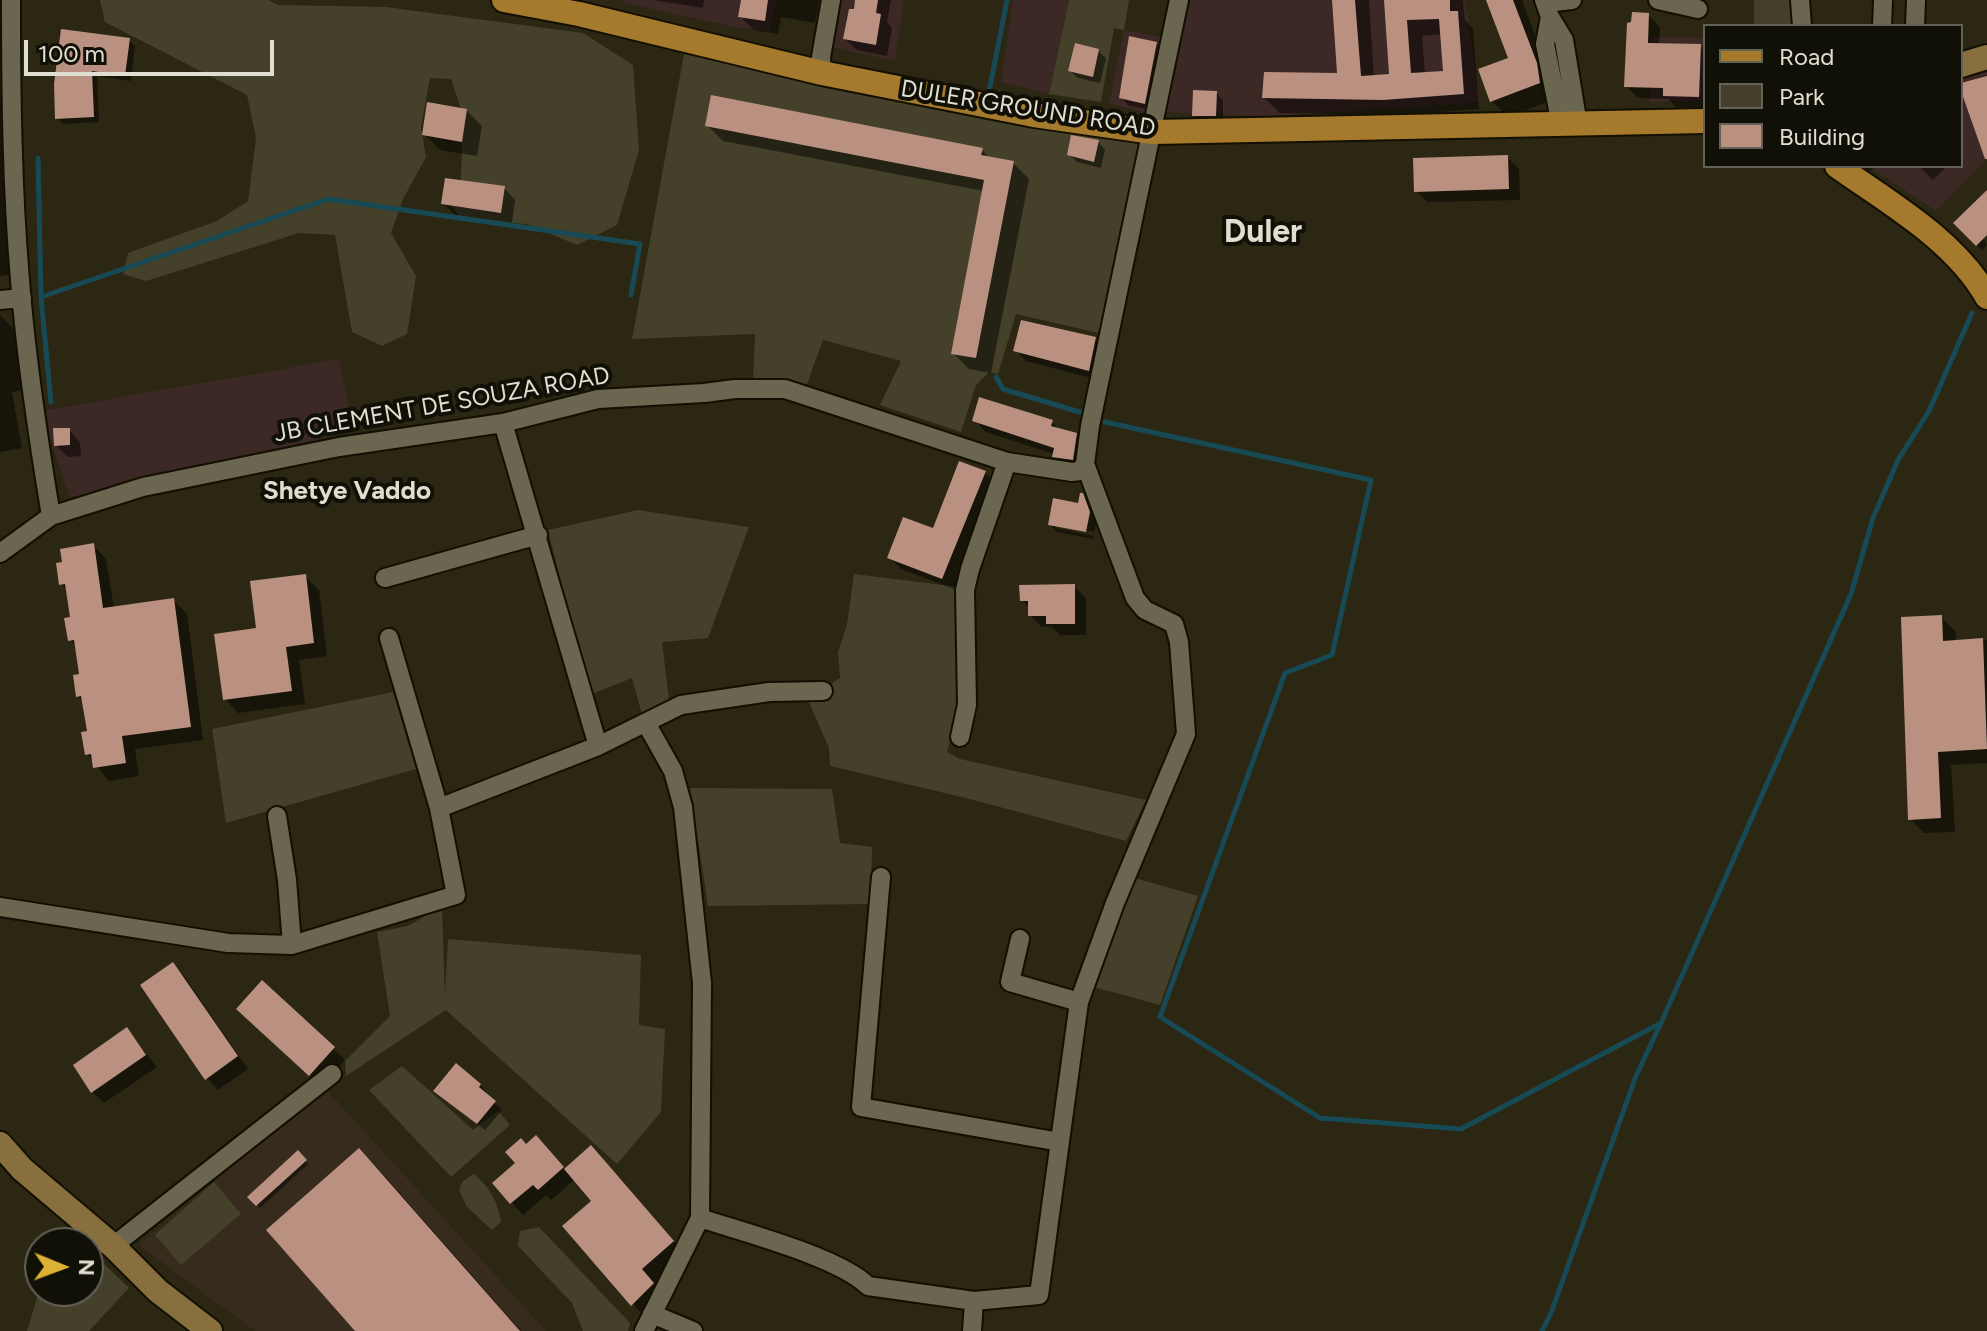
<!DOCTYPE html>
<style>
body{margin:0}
#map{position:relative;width:1987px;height:1331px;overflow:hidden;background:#2b2713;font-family:Figtree,sans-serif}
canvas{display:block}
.legend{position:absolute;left:1703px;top:24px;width:260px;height:144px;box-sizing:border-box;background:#111007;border:2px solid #646258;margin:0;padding:10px 14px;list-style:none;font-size:24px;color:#e0ded1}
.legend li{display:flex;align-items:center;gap:16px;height:40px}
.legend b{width:40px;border:2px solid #646258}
.north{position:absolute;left:24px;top:1227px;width:80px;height:80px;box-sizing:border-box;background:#111007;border:2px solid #646258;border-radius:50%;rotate:91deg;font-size:22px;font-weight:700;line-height:32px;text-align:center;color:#e0ded1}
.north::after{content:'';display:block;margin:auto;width:28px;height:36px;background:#ddb133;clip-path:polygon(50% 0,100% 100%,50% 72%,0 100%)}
.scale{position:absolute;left:24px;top:40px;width:250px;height:36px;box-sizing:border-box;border:4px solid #e0ded1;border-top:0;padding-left:10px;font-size:24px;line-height:28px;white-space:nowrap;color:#e0ded1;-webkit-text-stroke:6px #111007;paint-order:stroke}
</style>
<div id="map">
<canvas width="1987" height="1331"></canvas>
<ul class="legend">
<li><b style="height:10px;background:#a67a2c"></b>Road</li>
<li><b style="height:22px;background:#444029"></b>Park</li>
<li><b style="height:22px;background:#ba9180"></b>Building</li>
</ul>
<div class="north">N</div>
<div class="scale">100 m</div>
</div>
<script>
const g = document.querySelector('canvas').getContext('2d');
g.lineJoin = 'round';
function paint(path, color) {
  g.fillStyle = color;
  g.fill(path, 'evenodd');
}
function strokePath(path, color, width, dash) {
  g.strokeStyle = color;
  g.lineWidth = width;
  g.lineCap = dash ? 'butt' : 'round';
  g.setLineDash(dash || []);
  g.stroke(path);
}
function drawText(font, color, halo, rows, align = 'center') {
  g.font = font + ' Figtree,sans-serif';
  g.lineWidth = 8;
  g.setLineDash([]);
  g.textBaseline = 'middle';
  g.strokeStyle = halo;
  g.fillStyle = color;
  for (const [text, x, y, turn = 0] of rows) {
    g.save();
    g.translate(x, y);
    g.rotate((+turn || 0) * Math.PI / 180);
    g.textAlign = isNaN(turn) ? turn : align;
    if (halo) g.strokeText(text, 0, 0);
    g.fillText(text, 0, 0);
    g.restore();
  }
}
paint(new Path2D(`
 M624,0H776L770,32L735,27L624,3Z
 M839,0H904L895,61L831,47Z
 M1013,0H1069L1049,94L1001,82Z
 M1188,0H1465L1480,102L1262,117L1165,112Z
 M1124,30L1163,37L1148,113L1109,104Z
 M1652,37L1705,38V100L1650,102Z
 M1987,63V142L1979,144L1986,159L1936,211L1868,166H1961V70Z
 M339,359L348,400L347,432L117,489L70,497L49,436L47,410Z`), '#3c2825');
paint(new Path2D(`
 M325,1088L546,1331H255L138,1245Z`), '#372b1d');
paint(new Path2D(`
 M100,0H269L278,5L386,7L583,33L633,65L639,150L617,225L577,245L527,224L462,220L452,206L461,178L463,115L451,79L430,78L421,127L426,157L403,199L391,233L416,276L407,334L382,346L352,332L335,235L299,233L146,281L123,274L128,253L217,221L248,201L256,138L247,95L105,22Z
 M1069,0H1129L1124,30L1114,28L1101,102L1049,94Z
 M1754,0H1811V26H1754Z
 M684,54L1048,128L1145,142L1103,334L1016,314L998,374L989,372L976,385L961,432L880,405L901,361L823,340L807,384L753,381L755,334L632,339Z
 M638,510L749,527L708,638L662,642L669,700L643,718L632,678L589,695L548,530Z
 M854,574L960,587L959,707L947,752L960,759L1146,800L1126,841L970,799L830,766L829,748L808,700L840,678L838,652L847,625Z
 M393,692L416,769L226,823L212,729Z
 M690,788L832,789L840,843L872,847L871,904L708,906Z
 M1135,878L1198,896L1160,1005L1094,987Z
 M442,906L445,995L448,939L641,955L639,1025L665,1029L661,1112L617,1164L446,1010L346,1076L345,1061L390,1016L377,932L408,926Z
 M402,1066L473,1130L498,1111L510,1125L451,1177L369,1090Z
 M474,1174C490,1187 498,1202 501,1222L492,1230L467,1207L459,1190L463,1181Z
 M214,1182L241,1214L181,1265L155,1235Z
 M539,1227L630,1323L628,1331H583L572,1303L518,1246L520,1231Z
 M88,1248L129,1288L89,1331H27L40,1288V1291H88Z`), '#444029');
paint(new Path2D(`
 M653,0H704L703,8Z
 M743,0H819L815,23L781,17L778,34L754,30L740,16Z
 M857,0H891L887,22L892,28L887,56L857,50L845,39Z
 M1334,0H1369L1374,77L1391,76L1386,0H1463L1465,20L1473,29L1479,109L1400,115L1280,113L1264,98L1340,75ZM1442,34L1445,73L1425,74L1422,36Z
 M1489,0H1522L1552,81L1555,99L1508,117L1492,101L1510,59Z
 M1648,15L1660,27L1659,45L1700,46L1705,52V108L1676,107L1668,99L1638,98L1626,86Z
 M129,40L135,46L131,81L97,76L99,122L63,124L57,118L56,84Z
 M1156,43L1163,51L1152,110L1128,105L1121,97Z
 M1098,51L1106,58L1100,83L1078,78L1070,71Z
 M0,77L5,222L10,227L15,274L0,276Z
 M1216,93L1223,100V122L1202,123L1194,115Z
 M466,110L482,126L477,156L440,150L424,134Z
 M707,125L982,150L991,159L1013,163L1029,179L991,373L969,369L953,353L984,191L723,141Z
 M1098,142L1105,149L1101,168L1077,162L1069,154Z
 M1507,157L1519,169L1520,200L1428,202L1416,191Z
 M1863,166H1875L1869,172Z
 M1919,166H1947L1933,180Z
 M504,188L515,200L512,223L455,215L443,203Z
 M1956,223L1987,232L1983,236L1987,245L1982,250Z
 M0,315L13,328L23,390L12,392L22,448L0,452Z
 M1095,339L1106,350L1099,380L1026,361L1016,350Z
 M974,420L1052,422L1061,431L1076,435L1088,447L1085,469L1066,468L1054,454L986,432Z
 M69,430L80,442L81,456L68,457L56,445Z
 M985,473L996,485L954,589L901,569L889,557L934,531Z
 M1082,495L1090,503L1097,521L1094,532L1056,524V528L1094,536L1093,539L1057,532L1050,524L1079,505Z
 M93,545L106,559L114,608L174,601L187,614L203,740L135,749L139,776L109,781L87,754L90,733L84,702L78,696L81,675L77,647L70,640L73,619L68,591L61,584Z
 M305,576L319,590L327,656L299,660L305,704L238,713L225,699L259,630Z
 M1074,586L1086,598V635H1060L1052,627H1042L1030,615V609L1022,600Z
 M1941,617L1956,632V642L1987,640V763L1951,765L1955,832L1924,833L1910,819Z
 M172,964L184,976L248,1069L218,1090L207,1078Z
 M263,983L345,1060L322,1086L250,1021Z
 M127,1030L157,1067L104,1103L93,1092Z
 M480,1085L487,1092L485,1095L502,1110L485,1130L443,1098Z
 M527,1146L548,1149L566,1170L605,1162L686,1256L655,1284L667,1298L646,1319L565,1226L594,1201L575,1179L551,1200L546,1195L523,1215L495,1184L518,1164Z
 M359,1151L383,1174L521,1331H359Z
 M298,1153L308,1164L260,1208L249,1197Z`), '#0007');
strokePath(new Path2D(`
 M988,97L1007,0
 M38,158L41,297L328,199L640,244L631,295
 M41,297L51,402
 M996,377L1003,389L1083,413
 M1105,422L1371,480L1332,655L1285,673L1160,1017L1320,1118L1461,1129L1661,1023L1851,594L1873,518L1898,460L1929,411L1972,313
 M1542,1331L1551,1313L1636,1076L1661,1023`), '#184a55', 5);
paint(new Path2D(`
 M741,0H768L765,21L738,17Z
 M855,0H878L876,13L881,14L876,45L843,39L849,9H854Z
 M1332,0H1355L1361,76L1389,74L1384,0H1450V11H1458L1464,94L1383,100L1262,98L1264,72L1337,73ZM1439,19L1443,71L1411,73L1407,20Z
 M1486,0H1513L1537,63L1540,83L1490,102L1478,69L1508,58Z
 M1632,12L1649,13L1648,43L1701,44L1699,97L1663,96V88L1624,87L1627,23L1631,22Z
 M61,29L130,38L125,76L92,71L94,117L55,119L54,84Z
 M1129,36L1157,42L1145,104L1119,98Z
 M1075,43L1099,49L1093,77L1068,71Z
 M1987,76V159H1985L1961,91V83Z
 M1193,90L1217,91L1216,116H1192Z
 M711,95L983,148L981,155L1014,161L976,358L951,354L984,180L705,126Z
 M427,102L467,109L462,142L422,135Z
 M1071,135L1099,140L1094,162L1067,155Z
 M1508,155L1509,189L1414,192L1413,158Z
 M445,178L505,186L501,213L441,204Z
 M1987,190V235L1976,246L1953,223Z
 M1021,320L1096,337L1089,371L1013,351Z
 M979,397L1053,420L1051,426L1077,433L1073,460L1052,457L1054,448L972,421Z
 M53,428H70V445L54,446Z
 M959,461L986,471L942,579L887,558L903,517L933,528Z
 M1080,493H1083L1090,512L1086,532L1048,525L1053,498L1078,503Z
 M94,543L103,608L174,598L191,727L122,736L126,763L93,768L91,754L85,755L81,732L87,731L81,696L76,697L73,675L79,674L74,640L68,641L64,618L70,617L65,584L59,585L56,563L62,562L60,549Z
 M306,574L314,643L286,647L292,691L223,700L214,634L256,628L250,581Z
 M1075,584V624H1046V616H1028V601H1020L1019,585Z
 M1942,615L1943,641L1983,638L1987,749L1938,752L1941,818L1908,820L1901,617Z
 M173,962L238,1056L205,1080L140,985Z
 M262,980L335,1047L309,1076L236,1009Z
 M127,1027L146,1055L91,1093L73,1065Z
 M456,1063L481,1084L479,1087L496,1101L477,1124L433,1091Z
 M536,1135L564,1167L538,1190L533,1185L510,1204L492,1183L515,1163L505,1152L521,1138L526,1144Z
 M591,1145L674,1241L642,1269L654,1283L631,1306L562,1226L591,1201L564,1169Z
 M359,1148L520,1331H355L266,1230Z
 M298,1150L307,1160L256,1206L247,1197Z`), '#ba9180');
const street = new Path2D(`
 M11,0C11,93 12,187 20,280C26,359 38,438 51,516
 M1544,0L1550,17L1564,40L1578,125
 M1658,0L1698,9
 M1800,0L1802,26
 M1545,3L1572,0
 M1550,17L1545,44L1561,125
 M1882,26L1883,0
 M1915,26L1916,0
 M822,73L821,57L831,0
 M0,300L22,298
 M503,423L598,746
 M0,553L51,516L143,487L339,447L503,423L598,399L704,393L735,389H785L1007,462L1072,472L1080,471L1085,464L1090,426L1179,0
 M385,578L538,535
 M389,638L439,808
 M960,737L967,705L965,590L970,569L1007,462
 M277,816L287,880L292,945
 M881,877L861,1107L1060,1142
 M0,907L228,943L292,945L456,895L439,808L598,746L681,705L769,692L823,691
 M1020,939L1010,982L1079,1002
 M700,1218C742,1232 839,1257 868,1286L974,1301L1039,1295L1079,1002L1115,903L1186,734L1179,642L1174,624L1145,610L1135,598L1085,464
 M113,1246L332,1074
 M652,1314L693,1331
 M644,1331L700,1218L702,983L683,807L673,771L646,723
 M972,1331L974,1301`);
const secondary = new Path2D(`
 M1961,65L1987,57
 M0,1144L22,1169L113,1246L158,1291L210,1331`);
const primary = new Path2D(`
 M504,0L579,14L822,73L1034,115L1153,132L1705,121
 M1837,166C1889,203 1955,240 1987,297`);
strokePath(street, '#130f01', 22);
strokePath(secondary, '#130f01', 28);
strokePath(primary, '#130f01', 28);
strokePath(street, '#6a6650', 18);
strokePath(secondary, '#88703e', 24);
strokePath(primary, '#a67a2c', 24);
drawText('24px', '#e0ded1', '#111007', [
 ["DULER GROUND ROAD",1028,109,9],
 ["JB CLEMENT DE SOUZA ROAD",442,405,-10]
]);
drawText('bold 26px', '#e0ded1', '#111007', [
 ["Shetye Vaddo",347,491]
]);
drawText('bold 32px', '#e0ded1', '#111007', [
 ["Duler",1263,233]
]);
</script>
